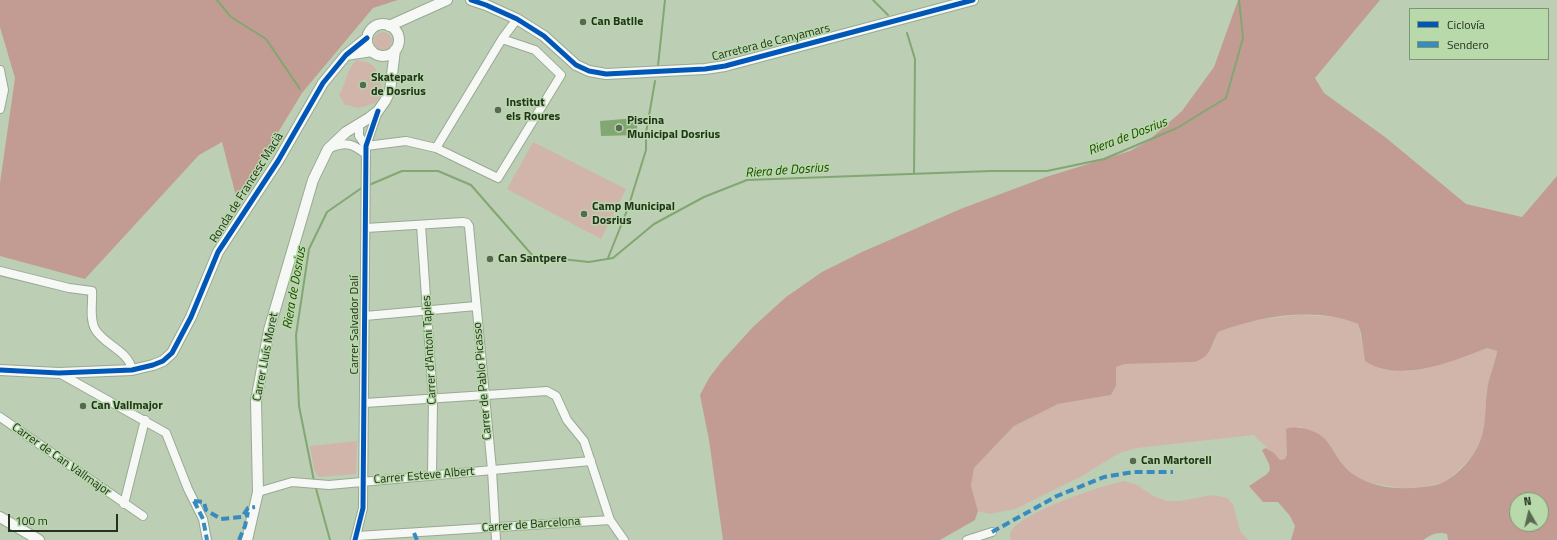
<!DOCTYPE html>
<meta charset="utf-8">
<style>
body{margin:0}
#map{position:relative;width:1557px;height:540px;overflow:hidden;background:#bcceb4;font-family:"Titillium Web",sans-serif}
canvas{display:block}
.legend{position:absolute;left:1409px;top:8px;width:140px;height:52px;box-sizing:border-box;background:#b8d9aa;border:1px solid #7d9672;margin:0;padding:5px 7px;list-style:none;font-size:12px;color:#24311e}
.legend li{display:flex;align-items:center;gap:8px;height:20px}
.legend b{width:20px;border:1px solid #7d9672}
.north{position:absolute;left:1509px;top:492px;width:40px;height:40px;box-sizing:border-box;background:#b8d9aa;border:1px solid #7d9672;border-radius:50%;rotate:352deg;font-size:11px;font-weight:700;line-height:16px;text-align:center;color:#24311e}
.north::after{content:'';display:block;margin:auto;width:14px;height:18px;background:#596852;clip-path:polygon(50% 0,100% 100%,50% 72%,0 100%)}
.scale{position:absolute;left:8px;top:514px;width:110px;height:18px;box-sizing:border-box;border:2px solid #24311e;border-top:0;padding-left:5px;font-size:12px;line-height:14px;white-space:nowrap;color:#24311e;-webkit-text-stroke:3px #b8d9aa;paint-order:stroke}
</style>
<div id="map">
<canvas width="1557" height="540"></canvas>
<ul class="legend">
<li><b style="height:5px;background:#0057b8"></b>Ciclovía</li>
<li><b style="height:5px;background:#388bbf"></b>Sendero</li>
</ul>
<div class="north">N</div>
<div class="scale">100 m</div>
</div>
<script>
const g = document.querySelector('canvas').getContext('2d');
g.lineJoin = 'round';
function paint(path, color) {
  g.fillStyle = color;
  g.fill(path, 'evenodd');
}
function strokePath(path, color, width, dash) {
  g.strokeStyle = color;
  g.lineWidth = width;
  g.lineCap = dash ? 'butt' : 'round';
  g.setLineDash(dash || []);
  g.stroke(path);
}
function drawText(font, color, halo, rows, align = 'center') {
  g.font = font + ' "Titillium Web",sans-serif';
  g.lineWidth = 3;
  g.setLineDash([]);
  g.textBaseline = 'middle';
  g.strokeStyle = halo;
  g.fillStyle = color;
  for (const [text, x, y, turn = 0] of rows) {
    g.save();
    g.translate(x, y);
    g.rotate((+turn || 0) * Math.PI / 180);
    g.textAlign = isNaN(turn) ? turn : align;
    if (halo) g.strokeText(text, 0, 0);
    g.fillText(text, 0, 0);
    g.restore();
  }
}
paint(new Path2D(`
 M374 41a9 9 0 1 1 18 0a9 9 0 1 1-18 0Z
 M356,60C361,62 367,61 371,64C381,70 387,100 372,104C369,105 361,108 357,108C353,107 350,105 345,105L339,95C346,84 346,71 356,60Z
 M533,142L626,189L601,239L507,189Z
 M1299,315L1339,317L1358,324L1364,352L1406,372L1454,360L1487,348L1497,351L1487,390L1484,431L1481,440L1472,457L1451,477L1443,483L1422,487L1402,488L1370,483L1360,479L1345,467L1324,438L1298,426L1287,447V454L1285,459L1280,460C1272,451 1262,444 1254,435L1137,448L1119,453L1082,476L1015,509L989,514L978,511L971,486L974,468L1014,426L1058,404L1111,395L1116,386V367L1125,364L1195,362C1212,356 1211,347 1218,332L1249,321Z
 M357,441L356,474L319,477L314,470L310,446Z
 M1124,481L1137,485L1153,496L1167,501H1180L1213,495L1227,498L1233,504L1240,531L1248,540H1013L1010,539C1010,535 1010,533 1012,530C1025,511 1101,486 1124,481Z`), '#d1b5ab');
paint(new Path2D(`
 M0,0H398L373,8L302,93L237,200L222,142L199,155L85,279L0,256V183L15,78L0,27Z
 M1238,0H1380L1315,78L1324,93L1385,137L1466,204L1522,217L1557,176V540H1448L1447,534C1438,531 1430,535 1423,540H1291L1295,526L1290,516L1278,502H1263L1249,486L1267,474L1270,470L1269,464L1262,450L1266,448L1274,453L1280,460L1285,459L1287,454L1286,429C1297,425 1316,430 1325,439C1335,451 1340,465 1353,474C1370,486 1391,489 1411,488C1422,487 1434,487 1444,482C1462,472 1479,452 1483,431C1486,419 1485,405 1487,392C1488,378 1495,365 1497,351L1487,348C1454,361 1399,384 1365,361L1361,333L1358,324C1317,306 1258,316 1218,332C1210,347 1212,356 1195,362L1125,364L1116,367V386L1111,395L1058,404L1014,426L974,468L971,486L978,511L975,520L940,540H723L709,440L700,395L709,378L722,361L753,327L786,297L822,272L862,252L963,208L1046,177L1130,151L1148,141L1182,111L1214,67ZM1517,500H1541V524H1517Z`), '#c29c93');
paint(new Path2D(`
 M636,118L638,135L601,136L600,121Z`), '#82a772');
strokePath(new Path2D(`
 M217,0L231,17L266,39L300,89
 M873,0L888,15
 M907,33L915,59L914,174
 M658,66L665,0
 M369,185L402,171H438L471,185L533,256L589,262L613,258L654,224L704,197L747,180L991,171H1047L1104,159L1177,128L1226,98L1243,38L1239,0
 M608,258L628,208L646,150V133L655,81
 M314,481L299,406L296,335L309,249L327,212L363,187
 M315,485L330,540`), '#82a772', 2);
const minor = new Path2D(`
 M0,70L4,90L0,109
 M359,126V136L366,146
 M366,146L406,141L436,148L502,39L517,19
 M332,147C347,141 354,145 366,154
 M436,148L498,178L561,75L535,50L502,39
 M421,225L433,399L432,475
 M366,228L463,222L467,223L469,226L492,470L496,540
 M0,271L69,288L92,291C93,303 89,318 95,329C104,345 129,351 132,370
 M365,316L476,306
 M59,373L166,433L188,489L203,519L207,540
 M365,403L547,391L556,396L567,420L584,441L610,520L624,540
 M0,417L143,516
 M258,492L292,482L329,485L591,461
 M124,504L145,420
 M357,536L610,520
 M355,540L363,508L366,146L378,111
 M967,540L992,532`);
const tertiary = new Path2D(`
 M471,0L486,5L517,19L544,36L576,65L589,71L606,74L705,69L725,66L973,0
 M367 40a16 16 0 1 1 32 0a16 16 0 1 1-32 0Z
 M389,26L447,0
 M346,55L372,51
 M0,370L59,373L132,370L153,365L163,361L172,353L191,317L218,252L278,161L323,83L346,55L367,38
 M0,517L39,540
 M247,540L258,492L256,401L269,330L313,180L328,149L346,132L369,118L378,111L385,101L390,91L395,50`);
strokePath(minor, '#9aa894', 10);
strokePath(tertiary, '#9aa894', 12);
strokePath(minor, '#f5f8f4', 8);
strokePath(tertiary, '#f5f8f4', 10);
strokePath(new Path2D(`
 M194,501L204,502L206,510L221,519L242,517L248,508L255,507
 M194,501L203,519L207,540
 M992,532L1057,496L1104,477L1133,472H1173
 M414,533L417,540
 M239,540L245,526L248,512`), '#388bbf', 4, [8, 4]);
strokePath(new Path2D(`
 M471,0L486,5L517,19L544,36L576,65L589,71L606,74L705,69L725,66L973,0
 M0,370L59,373L132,370L153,365L163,361L172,353L191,317L218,252L278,161L323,83L346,55L367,38
 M355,540L363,508L366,146L378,111`), '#0057b8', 5);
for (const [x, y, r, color] of [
 [583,22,4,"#596852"],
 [363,85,4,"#596852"],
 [498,110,4,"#596852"],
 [619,128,4,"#596852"],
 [584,214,4,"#596852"],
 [490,259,4,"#596852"],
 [83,406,4,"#596852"],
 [1133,461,4,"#596852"]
]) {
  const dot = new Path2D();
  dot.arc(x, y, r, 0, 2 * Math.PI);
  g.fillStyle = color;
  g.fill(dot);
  strokePath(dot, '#b8d9aa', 1.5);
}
drawText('bold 12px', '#24311e', '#b8d9aa', [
 ["Can Batlle",591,22],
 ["Skatepark",371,78],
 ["de Dosrius",371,92],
 ["Institut",506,103],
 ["els Roures",506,117],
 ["Piscina",627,121],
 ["Municipal Dosrius",627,135],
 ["Camp Municipal",592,207],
 ["Dosrius",592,221],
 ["Can Santpere",498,259],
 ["Can Vallmajor",91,406],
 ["Can Martorell",1141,461]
], 'left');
drawText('12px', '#24311e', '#b8d9aa', [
 ["Carretera de Canyamars",771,43,-14],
 ["Ronda de Francesc Macià",247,188,-58],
 ["Carrer Salvador Dalí",355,325,-90],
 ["Carrer d'Antoni Tapies",430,350,-93],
 ["Carrer Lluís Moret",266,357,-79],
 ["Carrer de Pablo Picasso",483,381,-95],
 ["Carrer de Can Vallmajor",61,460,35],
 ["Carrer Esteve Albert",424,476,-5],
 ["Carrer de Barcelona",531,525,-4]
]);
drawText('italic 13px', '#1e4900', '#b8d9aa', [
 ["Riera de Dosrius",1128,137,-21],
 ["Riera de Dosrius",787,171,-4],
 ["Riera de Dosrius",295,288,-80]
]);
</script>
